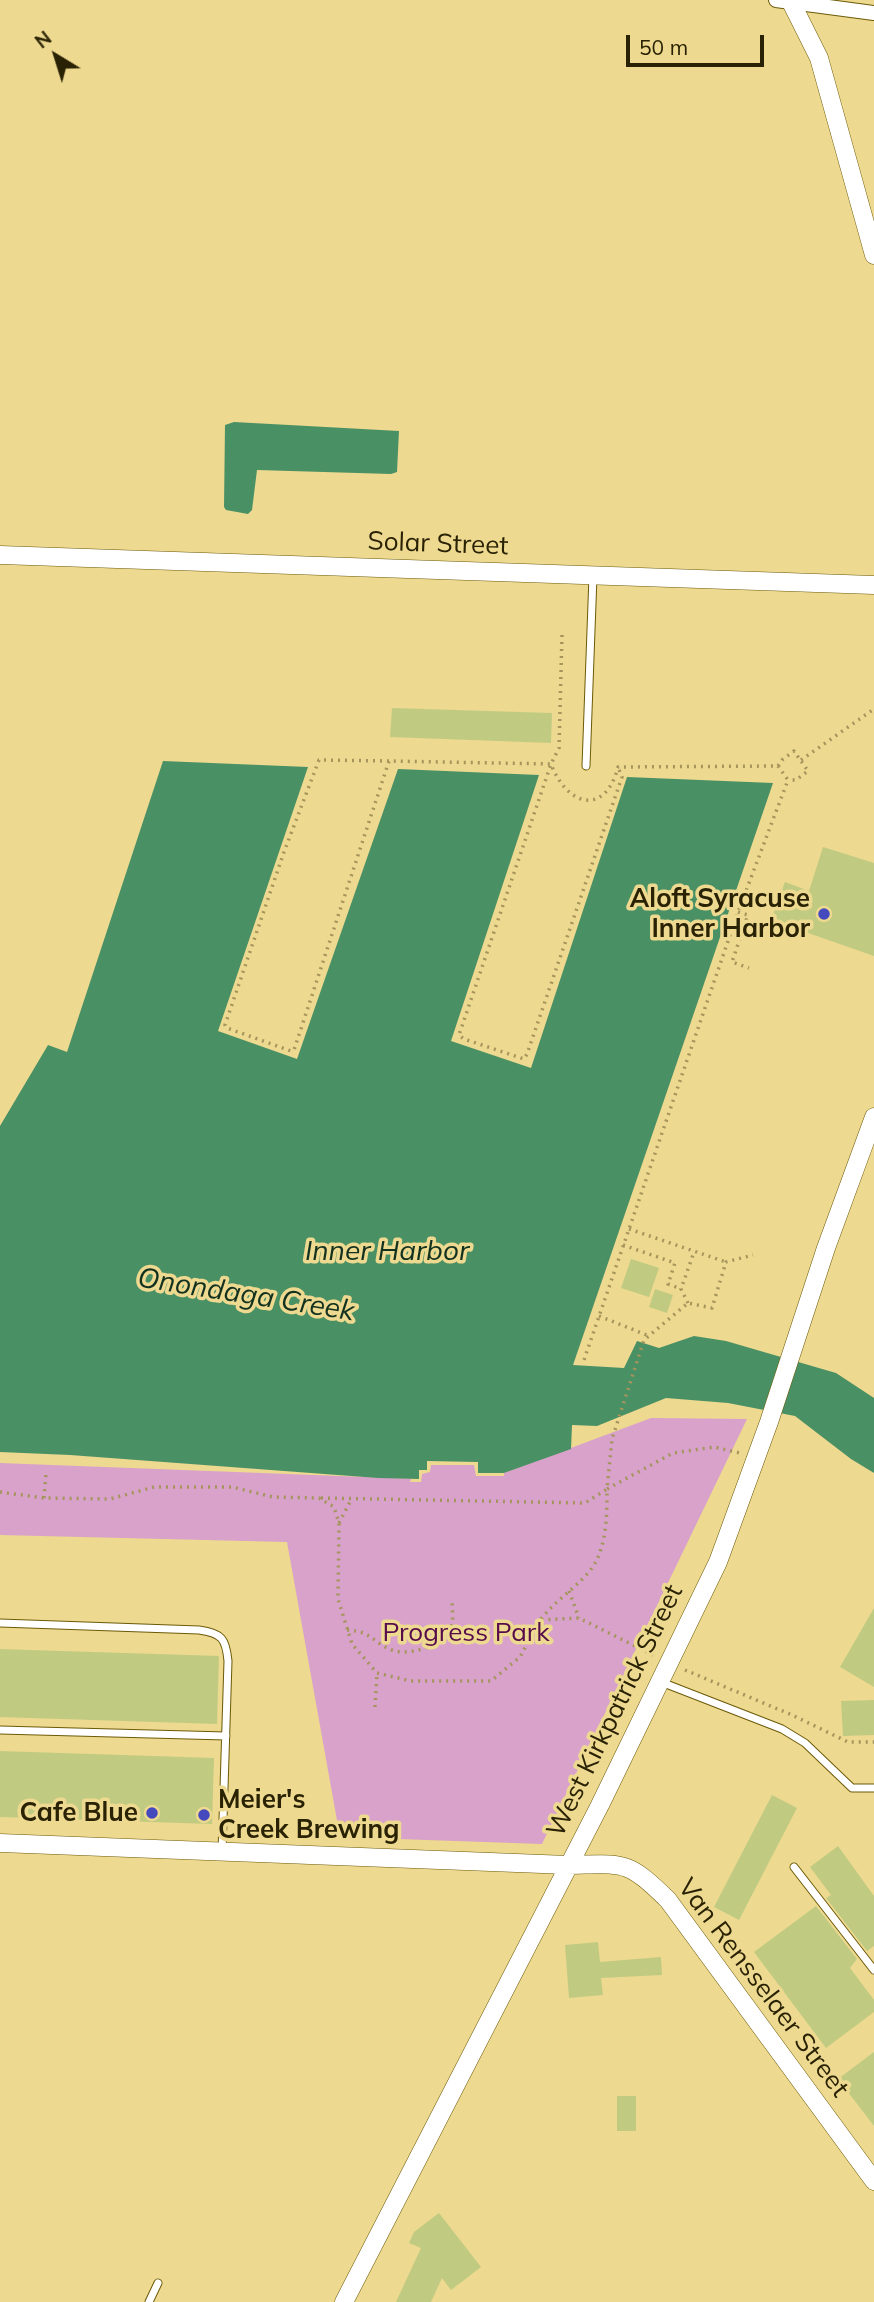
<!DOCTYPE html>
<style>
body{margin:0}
#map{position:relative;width:874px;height:2302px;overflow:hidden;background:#edd990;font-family:Mulish,sans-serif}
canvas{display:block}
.north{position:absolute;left:21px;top:21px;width:70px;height:70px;-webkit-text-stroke:5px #edd990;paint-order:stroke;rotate:322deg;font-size:19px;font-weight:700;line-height:28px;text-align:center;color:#2a2204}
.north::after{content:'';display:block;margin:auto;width:24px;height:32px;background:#2a2204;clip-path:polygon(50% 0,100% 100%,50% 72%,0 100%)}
.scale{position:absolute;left:626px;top:35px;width:138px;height:32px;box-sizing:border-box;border:4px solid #2a2204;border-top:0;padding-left:9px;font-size:21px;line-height:24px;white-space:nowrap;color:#2a2204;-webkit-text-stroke:5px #edd990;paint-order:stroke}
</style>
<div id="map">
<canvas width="874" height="2302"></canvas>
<div class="north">N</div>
<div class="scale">50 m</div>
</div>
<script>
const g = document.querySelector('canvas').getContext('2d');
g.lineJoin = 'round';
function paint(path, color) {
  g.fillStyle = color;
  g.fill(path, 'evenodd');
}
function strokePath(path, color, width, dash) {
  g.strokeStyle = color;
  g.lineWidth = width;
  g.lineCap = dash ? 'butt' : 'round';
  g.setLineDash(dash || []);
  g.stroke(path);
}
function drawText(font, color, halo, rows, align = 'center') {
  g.font = font + ' Mulish,sans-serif';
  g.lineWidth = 7;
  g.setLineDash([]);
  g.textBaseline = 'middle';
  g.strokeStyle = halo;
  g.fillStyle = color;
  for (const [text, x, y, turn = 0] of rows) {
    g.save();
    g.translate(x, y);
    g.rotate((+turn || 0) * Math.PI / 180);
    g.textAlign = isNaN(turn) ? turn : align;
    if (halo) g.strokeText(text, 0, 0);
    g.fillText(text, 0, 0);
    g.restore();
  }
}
paint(new Path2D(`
 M651,1418L747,1419L542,1844L340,1837L287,1542L0,1535V1463L418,1479L427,1461L478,1462L504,1473Z`), '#d8a2cb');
paint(new Path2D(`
 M234,422L399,431L397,472L391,474L257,470L252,510L248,514L226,510L224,507L225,425Z
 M163,761L308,767L218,1031L297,1059L398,769L539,775L451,1041L531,1068L627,777L773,783L573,1365L624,1368L637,1341L659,1348L694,1336L726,1341L836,1373L874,1398V1473L851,1459L795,1416L728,1403L666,1398L597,1426L572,1425L571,1449L504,1473H478V1462H427V1470H419V1479L378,1478L70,1455L0,1452V1126L48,1045L67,1052Z`), '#4a9065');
paint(new Path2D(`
 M427,1461L478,1462V1473H504V1476H476L474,1465H431L430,1472L422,1474L421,1482H410L411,1479H419V1470H427Z`), '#edd990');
paint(new Path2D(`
 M392,708L552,713L551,743L390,737Z
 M823,847L874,863V956L771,920L785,882L809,891Z
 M631,1259L659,1268L649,1297L621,1288Z
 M655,1289L673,1295L667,1313L649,1307Z
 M874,1608V1687L840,1667Z
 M0,1649L219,1656L217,1724L0,1717Z
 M874,1700V1735L843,1736L841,1701Z
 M0,1751L214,1758L212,1824L0,1817Z
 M772,1795L797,1808L739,1920L714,1907Z
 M838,1846L874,1896V1946L867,1951L826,1898L831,1895L810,1867Z
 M816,1906L857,1959L850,1968L874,2000V2012L826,2048L754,1952Z
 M598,1942L600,1962L661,1957L662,1975L601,1978L603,1995L569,1998L565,1945Z
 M874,2052V2126L838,2079Z
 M617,2096H636V2131H617Z
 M439,2213L481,2267L451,2290L442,2278L431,2302H396L421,2248L409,2243L414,2232Z`), '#c0cb81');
const service = new Path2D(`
 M586,766L593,576
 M0,1623L199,1630C222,1633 226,1639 228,1661L222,1852
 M661,1682L782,1729L805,1743L852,1788H874
 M0,1730L226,1736
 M794,1867L874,1970
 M149,2302L158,2283`);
const minor = new Path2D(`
 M776,0L874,13`);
const tertiary = new Path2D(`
 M790,0L819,58L874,255
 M0,555L874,585
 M0,1843L568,1865C625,1864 626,1859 668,1900L874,2181
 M344,2302L600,1805L718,1562L769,1422L826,1248L874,1117`);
strokePath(service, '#6c5a07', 9);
strokePath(minor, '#6c5a07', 16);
strokePath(tertiary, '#6c5a07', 19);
strokePath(new Path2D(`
 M562,635L559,748L551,764L459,1035L464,1039L524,1059L527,1054L622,777L618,767
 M801,760L874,709
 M389,761L319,760L284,852L225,1025L227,1028L291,1051L294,1050L389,761L551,764C567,806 605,817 618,767L778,766L788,780L738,912L584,1360
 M778,766L782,760L794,751L808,771L796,780H788
 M738,912L748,915L732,962L749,968
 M629,1229L726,1262
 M623,1245L675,1263L668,1284L681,1289
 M688,1303L681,1289L694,1252
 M599,1316L649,1336
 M0,1492L44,1498L110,1499L154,1487H232L273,1497L319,1498L334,1507L339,1523L338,1599L352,1644L377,1673L411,1681H491L520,1657L540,1620L579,1618L653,1655
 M44,1498L46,1473
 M321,1498L585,1503L607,1489L612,1439L644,1340L688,1303L712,1308L726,1262L753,1255
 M339,1523L351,1500
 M569,1591L579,1618
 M541,1619C555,1601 573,1590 588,1573C607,1552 607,1516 607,1489L673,1453L714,1447L740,1453
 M347,1630C372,1631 373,1643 392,1650C408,1656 438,1647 448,1633C455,1624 452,1611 452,1600
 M685,1670L792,1715L848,1742H874
 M375,1707L377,1673`), '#a5955c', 3.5, [2, 5]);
strokePath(service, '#fff', 7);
strokePath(minor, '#fff', 14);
strokePath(tertiary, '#fff', 18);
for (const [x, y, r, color] of [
 [824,914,7,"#4449be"],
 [152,1813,7,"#4449be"],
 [204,1815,7,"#4449be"]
]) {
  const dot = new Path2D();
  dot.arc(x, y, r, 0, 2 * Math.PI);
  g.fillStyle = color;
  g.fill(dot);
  strokePath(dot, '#edd990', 2.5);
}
drawText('26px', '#2a2204', '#edd990', [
 ["Solar Street",438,544,2],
 ["West Kirkpatrick Street",615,1711,-64],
 ["Van Rensselaer Street",763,1988,53]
]);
drawText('bold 26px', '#2a2204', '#edd990', [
 ["Aloft Syracuse",810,899],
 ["Inner Harbor",810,929],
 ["Meier's",218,1800,"left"],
 ["Creek Brewing",218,1830,"left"],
 ["Cafe Blue",138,1813]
], 'right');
drawText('26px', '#560b4b', '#edd990', [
 ["Progress Park",466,1633]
]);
drawText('italic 28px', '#12311f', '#edd990', [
 ["Inner Harbor",387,1252],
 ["Onondaga Creek",246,1295,9]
]);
</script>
